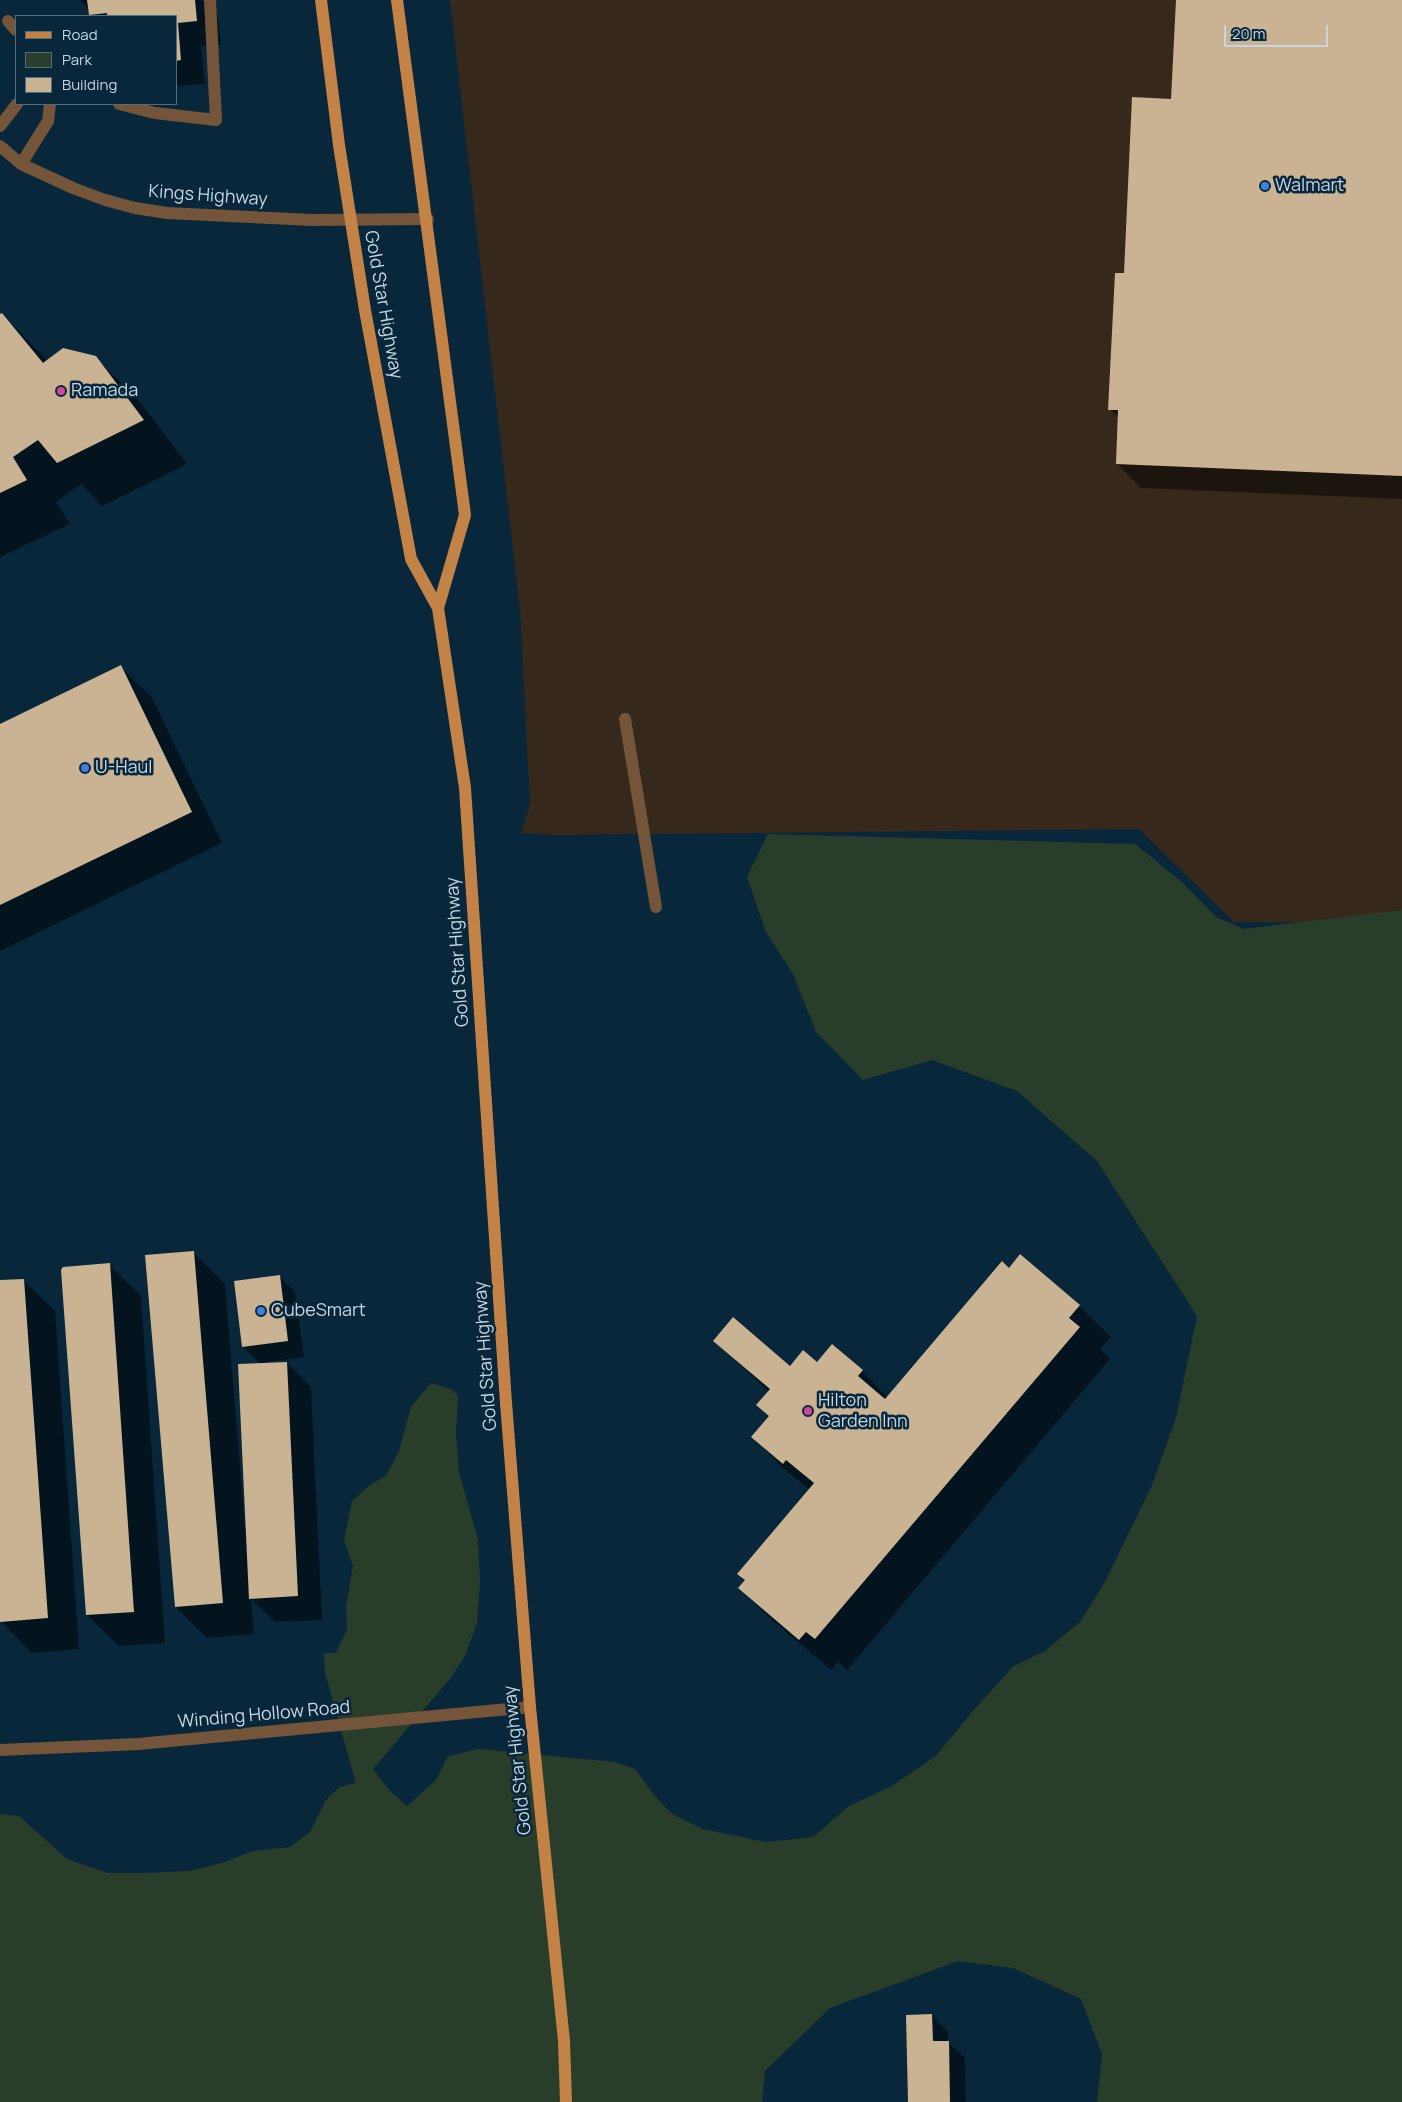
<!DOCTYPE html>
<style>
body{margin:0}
#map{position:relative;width:1402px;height:2102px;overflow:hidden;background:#09273a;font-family:Manrope,sans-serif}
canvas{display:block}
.legend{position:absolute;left:15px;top:15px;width:162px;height:90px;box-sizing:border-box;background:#09273a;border:1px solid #546d7d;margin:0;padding:6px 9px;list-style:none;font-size:15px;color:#c5d5e2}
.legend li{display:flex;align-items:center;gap:10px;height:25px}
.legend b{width:25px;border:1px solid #546d7d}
.scale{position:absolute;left:1224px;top:25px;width:104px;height:22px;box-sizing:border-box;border:2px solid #c5d5e2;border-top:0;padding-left:6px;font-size:15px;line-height:18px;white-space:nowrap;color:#c5d5e2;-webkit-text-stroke:4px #09273a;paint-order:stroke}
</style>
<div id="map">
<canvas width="1402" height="2102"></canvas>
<ul class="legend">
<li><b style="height:6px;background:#c38347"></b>Road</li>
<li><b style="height:14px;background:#293e2a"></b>Park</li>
<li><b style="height:14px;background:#c9b393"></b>Building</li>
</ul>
<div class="scale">20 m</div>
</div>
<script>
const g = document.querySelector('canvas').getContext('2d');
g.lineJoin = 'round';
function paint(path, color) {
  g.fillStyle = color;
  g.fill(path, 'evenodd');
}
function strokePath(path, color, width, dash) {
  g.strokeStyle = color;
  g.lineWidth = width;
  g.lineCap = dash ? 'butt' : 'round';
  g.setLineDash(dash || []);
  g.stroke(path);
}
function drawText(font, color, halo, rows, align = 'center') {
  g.font = font + ' Manrope,sans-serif';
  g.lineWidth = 5;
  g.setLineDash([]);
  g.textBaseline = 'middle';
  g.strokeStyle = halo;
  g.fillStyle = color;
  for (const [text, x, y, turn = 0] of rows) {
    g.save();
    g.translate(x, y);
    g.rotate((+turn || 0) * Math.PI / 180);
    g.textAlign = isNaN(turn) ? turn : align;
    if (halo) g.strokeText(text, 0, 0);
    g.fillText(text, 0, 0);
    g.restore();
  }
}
paint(new Path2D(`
 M450,0H1402V923L1234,922L1139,829L556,835L521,833L530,804L520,610Z`), '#36291c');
paint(new Path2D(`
 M768,834L1135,844L1183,883L1216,917L1244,929L1402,910V2102H1097L1102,2054L1081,1999L1013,1968L958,1961L830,2008L765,2071L762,2102H0V1814L19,1816L67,1859L108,1873H144L188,1871L222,1863L253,1851L290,1847L310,1832L326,1800L339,1787L356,1783L325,1673L324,1653H336L347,1630L346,1606L353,1566L344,1540L352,1501L370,1485L386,1476L399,1451L411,1407L431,1383L453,1390L458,1396L456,1433L459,1472L478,1540L480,1582L477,1623L465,1656L449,1680L373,1769L389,1790L407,1806L436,1780L448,1756L479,1749L615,1762L635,1769L654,1795L672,1814L703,1829L766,1842L813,1837L849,1806L892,1786L936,1756L972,1712L1014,1666L1045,1651L1080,1622L1105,1582L1152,1485L1176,1418L1197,1316L1097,1161L1017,1091L932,1060L863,1080L816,1032L793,974L766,932L747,877Z`), '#293e2a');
paint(new Path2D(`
 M80,0H202L218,16L221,45L201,46L205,84L176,86V16H92L89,10Z
 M1177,0H1402V499L1141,488L1117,464L1119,418L1110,409L1125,274L1173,101Z
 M2,314L48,361L95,357L140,402L187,464L102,506L81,484L56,502L70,524L0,557V315Z
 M120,666L152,698L222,843L0,951V725Z
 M193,1252L225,1284L245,1528H247L261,1364L243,1347L235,1282L279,1276L295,1292L304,1357L267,1362V1364L287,1363L311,1387L322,1620L275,1622L251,1599L254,1634L207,1638L176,1607Z
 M1020,1256L1079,1306L1111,1337L1100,1349L1110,1359L847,1670L838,1662L831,1670L771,1619L739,1588L810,1490L784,1469L753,1437L770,1417L758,1405L769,1392L715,1341L790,1368L817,1364L832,1346L862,1371L888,1398Z
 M109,1265L141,1296L165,1643L119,1646L87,1615Z
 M23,1280L55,1311L79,1649L32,1653L1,1621L0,1282Z
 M932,2016L948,2032V2042L965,2058L966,2102H910Z`), '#0007');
paint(new Path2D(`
 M87,0H195L197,21L178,23L181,60L176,61V16H107V13L89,15Z
 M1176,0H1402V476L1116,464L1118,410H1108L1115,273H1124L1132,97L1171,99Z
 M2,313L43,363L63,348L96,356L144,420L57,463L38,440L13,457L27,480L0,493V314Z
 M121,665L192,812L0,905V724Z
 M194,1251L223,1603L175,1607L145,1255Z
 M1020,1254L1080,1305L1069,1318L1080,1327L815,1639L806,1632L799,1640L738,1588L745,1580L737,1574L814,1483L786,1460L783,1464L751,1437L769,1416L756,1405L770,1389L713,1341L733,1317L790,1366L803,1350L817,1362L832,1344L863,1370L858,1376L885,1399L1002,1261L1009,1268Z
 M110,1263L134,1612L86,1615L61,1270L63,1267Z
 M280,1275L288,1341L242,1347L234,1281Z
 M24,1279L48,1618L0,1622V1280Z
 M287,1362L298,1596L249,1599L238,1364Z
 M932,2014L933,2041H949L950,2102H908L906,2015Z`), '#c9b393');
strokePath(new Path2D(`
 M8,21L16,30
 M119,104L155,113L216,120L210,0
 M0,126L17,104
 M0,146L21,164L73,188L105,200L135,208L167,213L312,220L428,219
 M21,164L48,121L50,104
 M625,719L656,907
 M0,1750L138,1744L530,1707`), '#745539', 12);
strokePath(new Path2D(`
 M321,0L339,145L365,310L411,559L438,608L465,788L506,1403L530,1707L564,2041L566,2102
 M397,0L465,515L438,608`), '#c38347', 12);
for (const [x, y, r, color] of [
 [1265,186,5,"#3f7fe0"],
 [61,391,5,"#d1479c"],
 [85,768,5,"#3f7fe0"],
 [261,1311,5,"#3f7fe0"],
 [808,1411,5,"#d1479c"]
]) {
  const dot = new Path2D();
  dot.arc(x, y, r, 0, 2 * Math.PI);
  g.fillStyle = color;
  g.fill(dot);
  strokePath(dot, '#09273a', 2);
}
drawText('18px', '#c5d5e2', '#09273a', [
 ["Walmart",1275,186],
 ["Ramada",71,391],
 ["U-Haul",95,768],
 ["CubeSmart",271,1311],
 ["Hilton",818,1401],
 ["Garden Inn",818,1422]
], 'left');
drawText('18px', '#c5d5e2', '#09273a', [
 ["Kings Highway",208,196,4],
 ["Gold Star Highway",383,305,80],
 ["Gold Star Highway",458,952,-94],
 ["Gold Star Highway",486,1356,-94],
 ["Winding Hollow Road",264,1715,-5],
 ["Gold Star Highway",518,1760,-96]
]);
</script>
